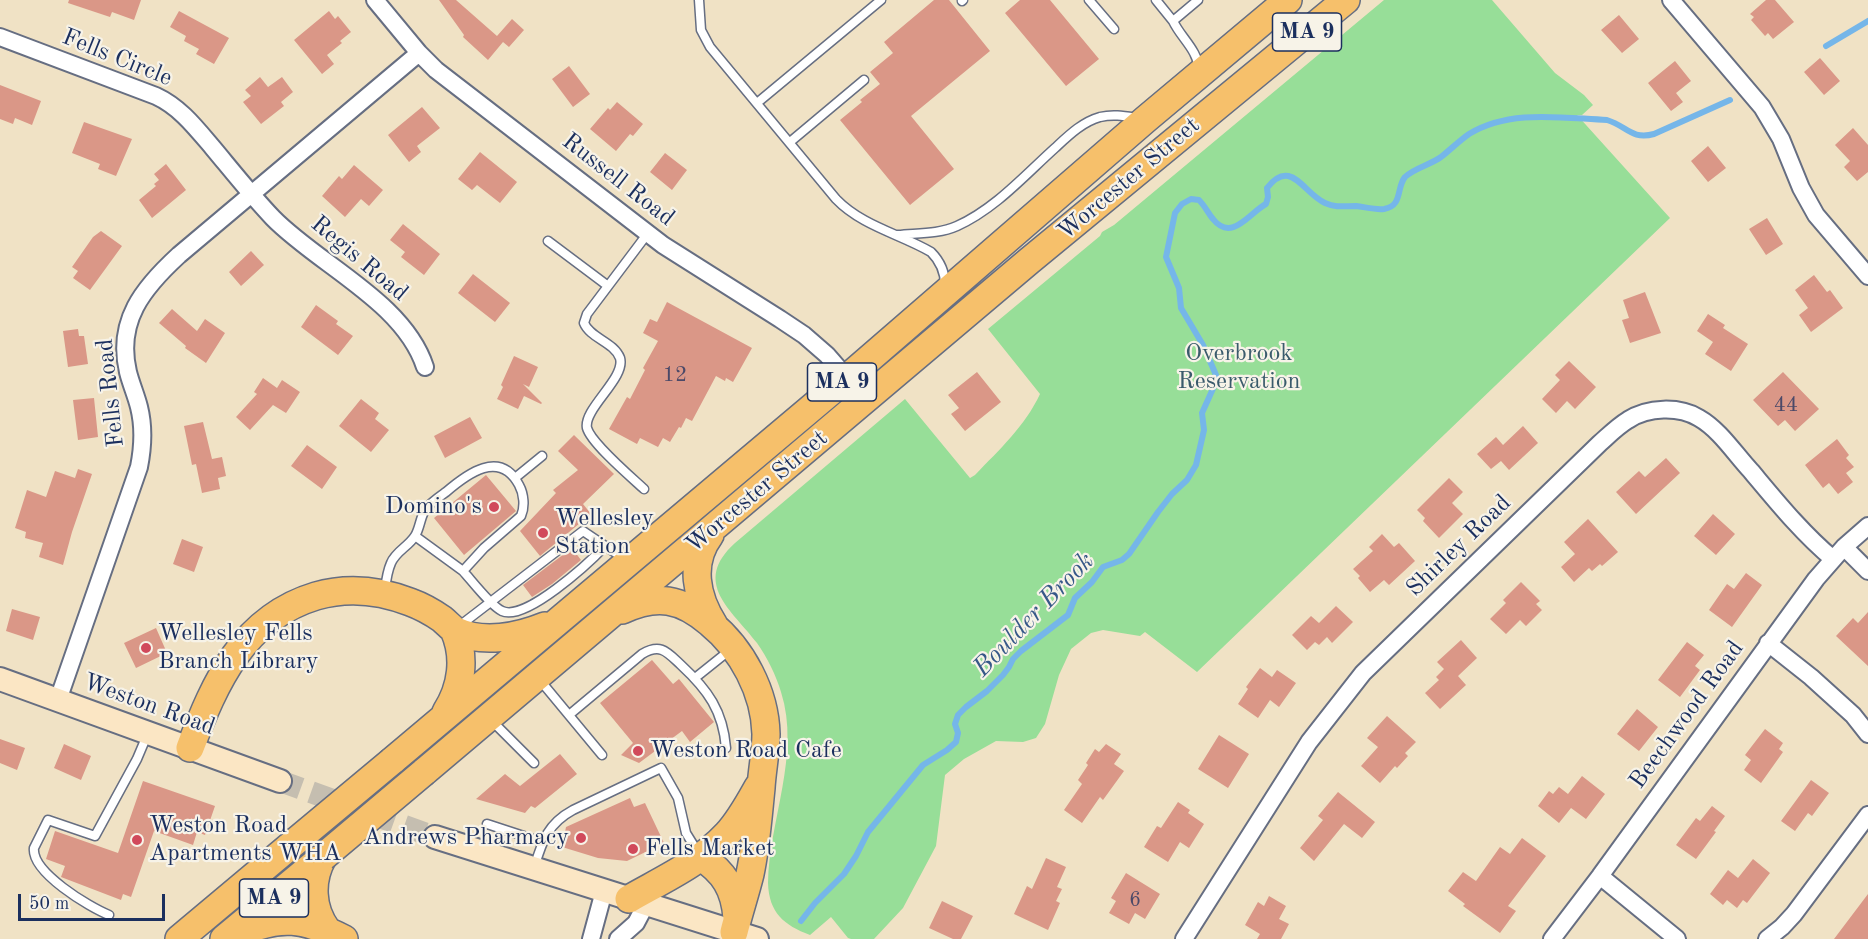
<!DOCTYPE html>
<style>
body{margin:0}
#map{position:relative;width:1868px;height:939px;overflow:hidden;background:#f0e2c5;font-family:"Old Standard TT",serif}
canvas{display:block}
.scale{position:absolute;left:18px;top:894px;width:147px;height:27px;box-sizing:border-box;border:3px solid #1b2f5e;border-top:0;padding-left:8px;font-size:18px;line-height:21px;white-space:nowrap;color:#1b2f5e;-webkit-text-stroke:4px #f7f3e8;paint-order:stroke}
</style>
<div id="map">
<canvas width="1868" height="939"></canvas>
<div class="scale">50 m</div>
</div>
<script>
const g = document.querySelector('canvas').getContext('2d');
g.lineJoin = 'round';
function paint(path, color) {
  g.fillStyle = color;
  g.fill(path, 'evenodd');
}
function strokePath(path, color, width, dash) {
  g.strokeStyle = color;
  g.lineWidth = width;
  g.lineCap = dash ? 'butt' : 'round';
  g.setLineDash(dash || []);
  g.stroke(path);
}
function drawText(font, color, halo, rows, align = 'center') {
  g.font = font + ' "Old Standard TT",serif';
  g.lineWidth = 4.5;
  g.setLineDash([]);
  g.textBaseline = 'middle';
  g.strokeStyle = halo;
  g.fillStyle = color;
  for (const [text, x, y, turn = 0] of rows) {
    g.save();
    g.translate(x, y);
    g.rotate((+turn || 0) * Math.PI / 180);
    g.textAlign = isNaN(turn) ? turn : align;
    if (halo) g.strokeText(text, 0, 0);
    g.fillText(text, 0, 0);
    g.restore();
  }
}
paint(new Path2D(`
 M1384,0H1492L1555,73L1584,95L1593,105L1582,115H1577L1670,218L1197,672L1145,632L1140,636L1103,630L1091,633L1071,649L1059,675L1045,724L1036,738L1023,742L996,741L964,759L945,775L936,846L903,908L874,939H851L848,938L831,917L810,935C784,925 769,913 768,883C769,820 801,755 781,692C776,675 767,657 757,643C732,610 691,583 735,543L905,399L970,478L975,475C1000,449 1025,426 1040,394L988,329L1100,236L1102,232L1114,225Z`), '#97de98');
strokePath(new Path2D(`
 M1826,46L1868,21
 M801,921L815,903L844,874L856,856L868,832L923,765L947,750L956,742L958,733L955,724L958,715L966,707L987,691L1003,675L1009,667L1013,659L1021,651L1068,615L1075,598L1092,582L1103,567L1122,560L1129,554L1158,512L1172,494L1187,480L1196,465L1204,430L1202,413L1216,382V375L1203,345L1181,308L1179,288L1166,257L1175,213L1182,204L1191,199L1199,200C1205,206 1208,213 1213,219C1232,243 1250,212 1266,204L1268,197L1267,188C1291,157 1303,193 1325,203C1336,208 1345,206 1356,206C1365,207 1375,210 1384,209C1403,206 1396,188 1405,177C1414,168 1430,165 1441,157C1450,150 1459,141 1469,134C1510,109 1561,118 1607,120C1627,126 1631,140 1654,134L1730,100`), '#75b6e9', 6);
paint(new Path2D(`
 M69,0H141L134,20L112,12L110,17L68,3Z
 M439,0H456L497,36L512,19L524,30L509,47L503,42L488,60L463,37L464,35Z
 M934,0H949L990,51L911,116L954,169L910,205L840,120L862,102L860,100L880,84L870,72L893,53L884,42Z
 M1020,0H1050L1099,59L1066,86L1005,13Z
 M1766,0H1775L1794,22L1773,39L1768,33L1765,36L1751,20L1754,17L1750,14Z
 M179,11L229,38L214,64L196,54L199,49L184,41L186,36L170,27Z
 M329,11L335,19L338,16L351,32L340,41L342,43L327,55L334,64L322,74L294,40Z
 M1619,15L1639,39L1622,53L1601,30Z
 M1820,58L1840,81L1824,95L1804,72Z
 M1675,61L1691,81L1676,93L1683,102L1671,111L1648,83Z
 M569,66L590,94L573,107L552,79Z
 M260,77L268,87L282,77L293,92L281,102L284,106L261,124L243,102L251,96L245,90Z
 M0,85L41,101L32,125L15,118L13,124L0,119Z
 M617,102L643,124L633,136L630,134L616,151L590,129L608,108L610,110Z
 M422,107L440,128L417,146L421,152L409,162L388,135Z
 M84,122L132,139L116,176L98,169L100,164L72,153Z
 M1853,128L1868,145V172L1857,181L1844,167L1850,161L1835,145Z
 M1708,146L1726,168L1708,182L1691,161Z
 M480,152L517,182L500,203L477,185L472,190L458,179Z
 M665,153L687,170L672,190L650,172Z
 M166,164L186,190L152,218L139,200L156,186L154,184L159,180L154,174Z
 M354,165L383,190L369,206L361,199L345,217L322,196L339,176L342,179Z
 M1767,218L1783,244L1766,255L1749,229Z
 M403,224L440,254L424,275L401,257L405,252L390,240Z
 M101,231L122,246L90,290L73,278L78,271L72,267L93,237Z
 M251,251L264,265L241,286L229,272Z
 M473,274L510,303L495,322L458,293Z
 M1814,275L1827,292L1830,290L1843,308L1811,332L1799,315L1808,308L1795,290Z
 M1645,292L1661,333L1630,343L1622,320L1629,318L1623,300Z
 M667,302L752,348L733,382L726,378L725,381L716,376L692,421L686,418L681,428L679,427L670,442L663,438L658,447L640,438L637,444L609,429L627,397L630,399L645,370L643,368L658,341L643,333L650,319L657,322Z
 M316,305L338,321L336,324L353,336L338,355L301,327Z
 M172,309L197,331L205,319L225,333L206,363L185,348L186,346L159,323Z
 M1708,314L1725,325L1723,328L1748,344L1731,371L1705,354L1713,342L1697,331Z
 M78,329L79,336H84L88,364L68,367L63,331Z
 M514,356L538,367L529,387L523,384L542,403L541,404L524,396L518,409L497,399L503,387L501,385Z
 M1569,361L1596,387L1575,409L1567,401L1556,413L1542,399L1560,380L1555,375Z
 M977,372L1001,402L965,431L951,414L959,408L948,395Z
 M1783,372L1819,409L1795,431L1785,420L1778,426L1753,400Z
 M263,378L277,388L282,380L300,392L286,413L273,405L250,430L236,417L257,394L254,392Z
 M94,398L98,437L78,440L73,400Z
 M361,399L379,413L375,419L389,430L371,452L339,426Z
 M470,417L482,438L445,458L434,436Z
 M203,422L212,459L222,457L226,476L218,478L220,489L202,493L196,464L192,465L184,426Z
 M1523,426L1538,443L1509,470L1501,461L1491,469L1477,454L1496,437L1503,445Z
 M574,435L614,474L583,504L591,514L540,556L520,531L556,493L553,490L578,470L558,451Z
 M1837,439L1849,455L1846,458L1854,467L1846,473L1853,482L1838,494L1829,483L1823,488L1805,465Z
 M307,445L337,467L322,489L291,466Z
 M1666,458L1680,473L1636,514L1616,492L1639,471L1645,477Z
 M78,469L92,474L72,532L63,565L39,557L43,543L25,538L26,532L15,528L27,490L46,497L55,471L75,478Z
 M486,475L516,511L464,555L434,518Z
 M1449,478L1463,492L1452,503L1463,514L1439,538L1423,521L1425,518L1417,510Z
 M1713,514L1735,534L1716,555L1694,536Z
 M1588,519L1618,552L1602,566L1600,564L1592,571L1589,568L1574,582L1561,567L1575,554L1564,542Z
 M1382,534L1394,547L1399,543L1415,561L1389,585L1384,580L1370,592L1358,578L1360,576L1353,569L1373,551L1369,547Z
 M182,539L203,547L194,572L173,564Z
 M572,548L581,560L552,584L532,597L523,585Z
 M1746,573L1762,585L1732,627L1709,610L1727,584L1734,589Z
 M1521,582L1540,601L1536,604L1542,610L1526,626L1520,620L1506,634L1490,619L1506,603L1503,600Z
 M1336,606L1353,622L1332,643L1327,637L1319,645L1315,642L1307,650L1292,635L1311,616L1319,623Z
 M12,609L40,617L33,640L6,631Z
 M1868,612V666L1836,636L1853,618L1858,623Z
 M156,628L167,653L136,668L124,643Z
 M1461,640L1477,658L1458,676L1466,685L1440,709L1425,693L1439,680L1436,677L1444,669L1437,662Z
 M1687,642L1704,655L1695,666L1700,670L1680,697L1658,680Z
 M652,660L673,684L679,679L714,722L690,742L682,731L639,763L621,755L633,743L600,703Z
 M1260,668L1272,677L1277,670L1296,683L1279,707L1270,700L1258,718L1238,704L1248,689L1246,687Z
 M1637,709L1658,727L1639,751L1617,734Z
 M1387,716L1416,742L1405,753L1408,756L1397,768L1395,766L1380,783L1361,766L1378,747L1367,738Z
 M1765,729L1783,743L1779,749L1783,752L1761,783L1744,770L1751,760L1745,755Z
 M1219,735L1249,754L1228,788L1198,769Z
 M0,739L25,748L17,770L0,763Z
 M64,744L91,756L81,780L54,768Z
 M1106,744L1121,754L1114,764L1124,771L1103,800L1100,797L1082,823L1064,810L1082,784L1078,780L1088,765L1086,763L1095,749L1099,752Z
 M560,754L577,774L535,808L531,806L525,813L476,799L505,774L520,786Z
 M1582,776L1605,794L1586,819L1571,808L1559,823L1538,806L1549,791L1553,794L1559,787L1568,794Z
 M1811,780L1829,793L1812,816L1808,813L1795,831L1781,821Z
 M143,781L215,806L205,835L197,832L193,845L154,831L131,897L123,894L121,900L61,877L65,866L46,859L55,831L118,853Z
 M1338,792L1375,822L1362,838L1344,824L1314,861L1300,848L1323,820L1318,816Z
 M630,798L634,807L645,803L664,843L627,861L598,858L562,847L566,827Z
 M1178,802L1190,810L1188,813L1204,824L1189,848L1180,842L1168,862L1144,847L1157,826L1161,828Z
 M1712,806L1725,816L1714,831L1716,832L1696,859L1676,845L1696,818L1700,821Z
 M1522,838L1546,856L1508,906L1516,911L1500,933L1463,906L1465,904L1448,891L1463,872L1476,881L1500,847L1510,854Z
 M1046,858L1066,867L1057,887L1062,889L1056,901L1060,903L1048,930L1014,914L1027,886L1032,889Z
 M1753,859L1770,873L1747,903L1743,900L1737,908L1727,900L1723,905L1710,894L1728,870L1738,878Z
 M1126,873L1160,894L1145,919L1135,913L1129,924L1109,913L1116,901L1111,898Z
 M1868,894V939H1834Z
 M1269,896L1286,906L1279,919L1289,924L1281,939H1257L1260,934L1245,925L1258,902L1264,906Z
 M942,901L973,916L961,939H953L929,928Z`), '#da9787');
strokePath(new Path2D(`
 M280,781L435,837`), '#c5beb0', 22, [22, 11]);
const service = new Path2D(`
 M699,0L701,30L710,47L836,199C862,226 900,234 931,252C941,262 945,272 945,285
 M1089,0L1114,29
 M1156,0L1173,21L1198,0
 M962,1L963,0
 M1173,21C1181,38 1198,50 1199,70
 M757,103L881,0
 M790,142L864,80
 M898,235C918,233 939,234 957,226C995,209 1025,175 1055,148C1068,136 1082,122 1100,117C1113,114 1124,116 1137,118
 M548,241L608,286
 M515,478L542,456
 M644,489C631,477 591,443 587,428C583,409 626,378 620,358C614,342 590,338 584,323L587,314L648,233
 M463,571C472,581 491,606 502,611C525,622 589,563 605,546
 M385,590C386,581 387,572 391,563C396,551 408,547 415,536C420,528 420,518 425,510C430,503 439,497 446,492C467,474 500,449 519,485C524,494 525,507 521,516L484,548L463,571L415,536
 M458,627L583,531L626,560
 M695,678L730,650
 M539,679L602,755
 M569,715L642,654C661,643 667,652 681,665C708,690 723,711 726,748
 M490,719L534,763
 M487,824L542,842
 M534,868C542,842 547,824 573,810L661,768L678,798L686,833L699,854
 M109,915C89,907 31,872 34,848L48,820L95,836L137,759L148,733`);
const minor = new Path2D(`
 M375,0L419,53L436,70L663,245L780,319L804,335L827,355L847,378
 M1671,0L1762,107L1781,139L1801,188L1816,215L1868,276
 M0,37L156,96C180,107 196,128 213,148C233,172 252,196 273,218C319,265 404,302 425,367
 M1844,547L1868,571
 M1768,643L1811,677L1853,715L1868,734
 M58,700L139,467C143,447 144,427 139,407C136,395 131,384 128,372C116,321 143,288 179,255L419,53
 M1600,876L1677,939
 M591,939L604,891
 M618,939L636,923L646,904
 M1184,939L1309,742L1363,673L1600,443C1609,435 1618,426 1628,420C1648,407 1679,406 1699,418C1720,430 1735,454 1751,471C1777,502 1802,533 1833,559
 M1552,939L1600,876L1816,579L1844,547L1868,526
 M1767,939L1782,927L1794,914L1868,815`);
const secondary = new Path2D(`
 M0,679L280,781
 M435,837L757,939`);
const trunk = new Path2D(`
 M710,535C689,563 696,597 714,625
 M622,610C657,594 681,598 710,623C742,649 765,692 766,734C766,752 762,770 761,788C758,817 756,846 750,874C745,894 739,912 734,932
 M446,712C462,687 466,657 454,630
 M190,748C215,682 243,618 316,596C347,587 379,590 410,602C421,606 432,612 442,619C447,623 451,628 456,631C483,644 518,637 545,626
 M392,761L847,378L1146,119L1288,0
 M424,772L1029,261L1346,0
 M323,857C310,880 311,908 327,930
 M701,857C724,872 735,889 737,918
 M629,899C662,880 700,863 727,834C740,820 749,803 758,787
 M240,933C280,915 305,918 344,939
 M179,939L290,846
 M224,939L323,857`);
strokePath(service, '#666e82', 11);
strokePath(minor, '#666e82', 20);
strokePath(secondary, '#666e82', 26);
strokePath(trunk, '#666e82', 30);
strokePath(service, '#fff', 8);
strokePath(minor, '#fff', 16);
strokePath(secondary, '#fbe6c4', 22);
strokePath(trunk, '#f6c06b', 27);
const trunkBridge = new Path2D(`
 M290,846L392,761
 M323,857L424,772`);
strokePath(trunkBridge, '#666e82', 30, []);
strokePath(trunkBridge, '#f6c06b', 27);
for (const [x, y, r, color] of [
 [494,507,6,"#d1495b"],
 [543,533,6,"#d1495b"],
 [146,648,6,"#d1495b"],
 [638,751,6,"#d1495b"],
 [581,838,6,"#d1495b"],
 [137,840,6,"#d1495b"],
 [633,849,6,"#d1495b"]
]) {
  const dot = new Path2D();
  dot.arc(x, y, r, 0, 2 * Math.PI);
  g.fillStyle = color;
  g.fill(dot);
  strokePath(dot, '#f7f3e8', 2);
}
drawText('21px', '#4b4968', null, [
 ["12",675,375],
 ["44",1786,405],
 ["6",1135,900]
]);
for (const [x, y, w] of [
 [1307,32,69],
 [842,382,69],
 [274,898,69]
]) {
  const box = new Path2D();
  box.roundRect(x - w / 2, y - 19, w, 38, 4.5);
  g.fillStyle = '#f7f3e8';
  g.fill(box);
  strokePath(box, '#1b2f5e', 1.5);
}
drawText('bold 22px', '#1b2f5e', null, [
 ["MA 9",1307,32],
 ["MA 9",842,382],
 ["MA 9",274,898]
]);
drawText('24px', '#1b2f5e', '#f7f3e8', [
 ["Fells Circle",117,58,22],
 ["Worcester Street",1129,179,-40],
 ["Russell Road",618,180,38],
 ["Regis Road",359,259,40],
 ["Fells Road",111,393,-96],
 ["Worcester Street",757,492,-40],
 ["Shirley Road",1459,546,-44],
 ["Weston Road",149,705,20],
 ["Beechwood Road",1687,715,-54]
]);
drawText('24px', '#3a5b6c', '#f7f3e8', [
 ["Overbrook",1239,354],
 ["Reservation",1239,382]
]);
drawText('24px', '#1b2f5e', '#f7f3e8', [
 ["Domino's",482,507,"right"],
 ["Wellesley",555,519],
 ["Station",555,547],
 ["Wellesley Fells",158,634],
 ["Branch Library",158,662],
 ["Weston Road Cafe",650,751],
 ["Weston Road",149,826],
 ["Apartments WHA",149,854],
 ["Andrews Pharmacy",569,838,"right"],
 ["Fells Market",645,849]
], 'left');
drawText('italic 26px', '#365888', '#f7f3e8', [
 ["Boulder Brook",1034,615,-46]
]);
</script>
